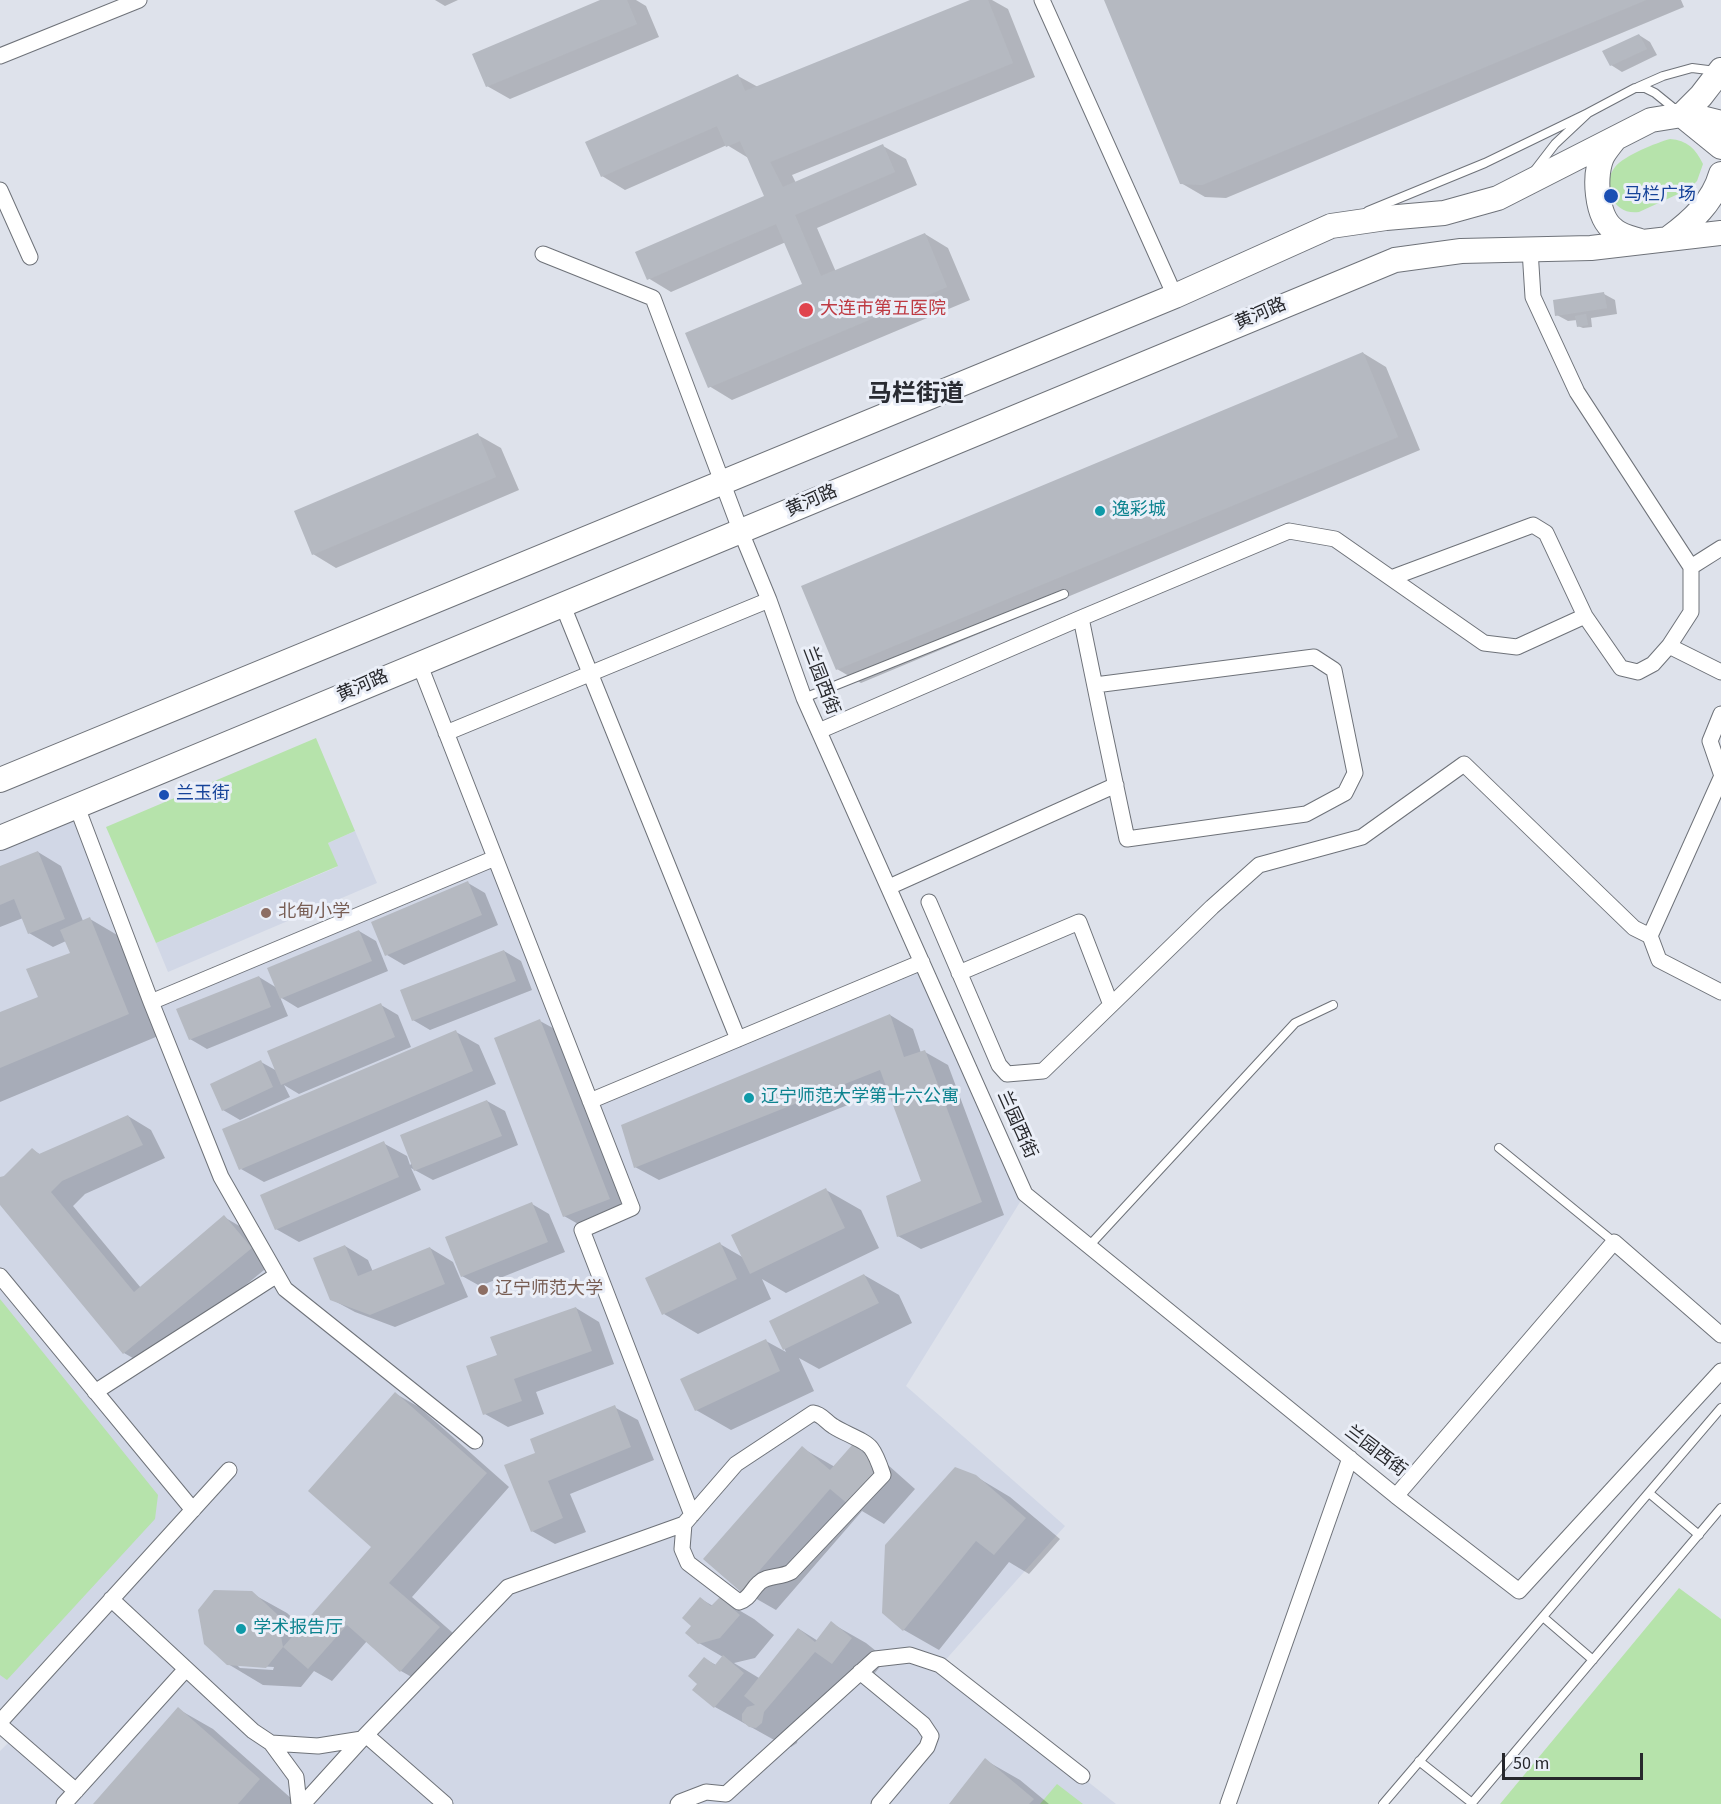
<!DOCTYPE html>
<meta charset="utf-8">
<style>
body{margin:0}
#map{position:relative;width:1721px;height:1804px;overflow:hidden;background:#dee2eb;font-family:"Source Sans 3",sans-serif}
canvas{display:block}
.scale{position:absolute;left:1502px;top:1753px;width:141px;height:27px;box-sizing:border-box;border:3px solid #27282c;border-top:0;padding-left:8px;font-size:18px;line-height:21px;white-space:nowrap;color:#27282c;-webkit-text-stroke:4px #ebeff8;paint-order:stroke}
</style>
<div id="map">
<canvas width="1721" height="1804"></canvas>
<div class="scale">50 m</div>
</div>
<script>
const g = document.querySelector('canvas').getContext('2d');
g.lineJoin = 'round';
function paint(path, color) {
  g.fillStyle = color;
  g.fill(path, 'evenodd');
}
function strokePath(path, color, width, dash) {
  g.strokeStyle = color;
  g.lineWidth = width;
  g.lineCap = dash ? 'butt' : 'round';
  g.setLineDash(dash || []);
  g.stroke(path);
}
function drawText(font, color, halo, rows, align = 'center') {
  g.font = font + ' "Source Sans 3","Noto Sans SC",sans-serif';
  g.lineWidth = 6;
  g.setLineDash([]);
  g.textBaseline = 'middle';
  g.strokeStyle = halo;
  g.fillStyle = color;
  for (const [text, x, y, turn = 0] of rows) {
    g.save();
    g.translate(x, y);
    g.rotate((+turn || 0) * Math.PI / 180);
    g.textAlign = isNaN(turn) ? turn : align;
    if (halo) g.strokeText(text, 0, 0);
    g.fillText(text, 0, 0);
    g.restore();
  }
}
paint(new Path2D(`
 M77,807L151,1002L495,858L590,1100L922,962L1025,1194L906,1386L1065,1526L941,1665L1116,1804H0V1751L14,1737L0,1725V838Z
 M355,831L377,883L168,972L156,943L337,867L328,843Z`), '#d1d7e6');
paint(new Path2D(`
 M1670,139C1687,140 1696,149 1703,164L1697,181L1689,189L1639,212C1614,216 1600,186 1615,167C1625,155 1656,143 1670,139Z
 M316,738L355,831L328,843L338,866L156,943L106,827Z
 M0,1299L158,1495L155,1519L7,1680L0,1675Z
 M1679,1588L1721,1619V1804H1500Z
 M1057,1784L1083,1804H1040Z`), '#b6e3ab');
paint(new Path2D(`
 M435,0H458L445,6Z
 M604,0H636L646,6L659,37L510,99L487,86Z
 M974,0H992L1008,9L1035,77L792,175L796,183L883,146L906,159L917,185L817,228L836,272L925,234L948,248L970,300L732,400L709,386L804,285L786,242L671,292L648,278L766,196L750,159L727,145L625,190L602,176L738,76L758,87Z
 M1105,0H1681L1684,7L1226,198L1205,197L1181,183Z
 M1639,35L1650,42L1657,55L1622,72L1611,65Z
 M1604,294L1615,300L1617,314L1591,318L1592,327L1583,328L1578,326L1577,320L1568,321L1557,315Z
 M1363,353L1386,367L1420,450L861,683L837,669Z
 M478,435L501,448L519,490L336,568L313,554Z
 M38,852L61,866L83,921L90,919L124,939L163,1034L0,1102V1014L40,998L72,954L66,941L53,947L29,933L23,918L0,927V868Z
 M468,883L485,893L498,925L404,965L387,955Z
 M359,931L376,941L388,971L298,1008L280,997L288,1016L207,1049L190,1039L259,977L277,988Z
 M504,951L521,961L532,990L430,1030L413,1020Z
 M381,1005L398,1015L411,1047L299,1094L284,1085L290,1097L240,1120L223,1110L261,1062L277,1071Z
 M890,1015L913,1029L921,1053L925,1052L948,1065L1004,1215L921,1249L898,1236L922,1182L888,1089L659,1180L635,1167Z
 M540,1021L564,1034L632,1212L587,1229L564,1216Z
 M456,1032L479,1045L496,1084L264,1182L241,1169Z
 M487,1101L505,1111L518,1145L433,1180L411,1168L421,1190L299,1242L276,1229L383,1143L407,1156L410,1165Z
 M128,1116L151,1130L165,1158L85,1194L73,1206L141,1288L224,1217L248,1231L275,1261L147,1366L124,1353L0,1203V1180L33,1150L41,1155Z
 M826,1190L861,1210L879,1248L786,1293L762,1279L771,1299L698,1334L664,1314L720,1244L744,1258Z
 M532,1204L549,1214L565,1252L480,1286L462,1276Z
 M345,1246L368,1260L373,1272L430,1248L453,1262L468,1297L395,1327L355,1312L331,1299Z
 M864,1275L899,1295L912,1323L819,1369L799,1358L814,1391L731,1430L696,1410L766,1341L786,1352L771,1322Z
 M576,1308L599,1322L614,1364L536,1392L544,1414L508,1427L485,1414L499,1356Z
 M396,1394L419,1407L509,1487L412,1597L462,1641L424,1684L401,1671L367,1641L332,1681L314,1671L301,1687L263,1685L228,1664L251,1593L287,1613L303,1628L374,1547ZM237,1665L274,1667L273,1670L240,1668Z
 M614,1407L638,1420L654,1460L570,1494L586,1532L555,1544L532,1531L537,1454Z
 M853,1446L888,1465L915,1489L884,1524L862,1511L776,1610L741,1590L802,1448L835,1467Z
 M975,1476L1010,1497L1060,1539L1029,1574L1009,1562L939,1650L904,1630L884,1612Z
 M701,1599L713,1606L720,1599L754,1619L774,1635L755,1658L734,1663L759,1678L799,1629L818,1641L831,1623L866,1643L886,1659L867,1683L849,1672L799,1732L797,1743L791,1747L785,1746L715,1707L694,1690L699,1683L705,1659L716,1665L723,1657L699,1643L693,1626Z
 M178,1709L213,1729L293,1800L290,1804H95Z
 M985,1760L1020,1780L1049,1804H950Z`), '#0003');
paint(new Path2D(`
 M600,0H627L637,24L486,87L472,54Z
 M970,0H988L1013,63L770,162L783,187L883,144L895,172L795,215L821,276L925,233L947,287L708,388L685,333L802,284L776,224L647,280L635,252L764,196L740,141L726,147L717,126L601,177L585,142L738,74L745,91Z
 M1104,0H1646L1202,185L1180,184Z
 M1639,34L1647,49L1610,66L1602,51Z
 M1604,292L1607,308L1555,316L1553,300Z
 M1586,314L1588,325L1577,327L1575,316Z
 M1363,352L1398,437L836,670L801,586Z
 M478,433L496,477L312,555L294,511Z
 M38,851L65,919L28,934L14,899L0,905V866Z
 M468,881L482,915L385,956L371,922Z
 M90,917L129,1014L0,1068V1012L38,997L26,969L70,953L60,930Z
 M359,930L372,961L280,999L267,968Z
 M504,950L516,981L412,1021L400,990Z
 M259,976L271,1007L189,1040L176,1009Z
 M381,1003L395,1037L281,1085L267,1051Z
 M890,1014L904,1057L925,1050L982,1202L897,1237L886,1196L921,1181L880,1070L634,1168L621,1125Z
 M540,1019L610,1199L563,1217L494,1038Z
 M456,1030L473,1071L239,1170L222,1129Z
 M261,1060L273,1087L222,1111L210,1084Z
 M487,1100L502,1136L414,1171L400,1135Z
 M128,1115L143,1145L62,1181L51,1192L134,1292L224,1215L252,1248L123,1354L0,1205V1177L4,1176L32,1148L39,1154Z
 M384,1141L399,1177L275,1230L260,1195Z
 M826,1188L845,1228L750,1274L731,1235Z
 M532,1202L548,1242L461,1277L445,1237Z
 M720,1242L737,1279L662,1315L645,1278Z
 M345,1245L358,1276L430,1247L445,1284L370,1315L330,1300L313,1258Z
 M864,1274L879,1303L783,1350L769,1321Z
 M576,1307L592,1351L514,1379L522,1401L483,1415L466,1366L497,1355L490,1337Z
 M766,1339L780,1371L695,1411L680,1379Z
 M395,1392L487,1473L389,1583L440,1627L400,1672L347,1625L308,1669L283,1647L371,1547L308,1491Z
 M615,1405L631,1447L548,1481L563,1518L531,1532L504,1465L535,1453L530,1439Z
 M853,1444L881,1468L849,1505L830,1489L741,1592L703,1559L802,1446L830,1470Z
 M955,1467L976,1475L1026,1518L994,1555L976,1541L903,1631L882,1613L885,1545Z
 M214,1590L252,1591L277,1614L283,1647L266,1668L227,1665L204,1644L198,1610Z
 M700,1597L711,1606L720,1597L740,1615L720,1638L698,1644L685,1633L691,1626L682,1618Z
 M831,1621L852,1638L832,1664L815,1652L764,1712L762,1723L756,1728L749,1727L742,1721V1714L747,1707L755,1705L744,1696L798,1628L815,1642Z
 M723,1655L744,1673L714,1708L692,1690L697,1684L688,1676L704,1657L715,1665Z
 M178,1707L260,1779L238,1804H93Z
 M985,1758L1034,1799L1029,1804H949Z`), '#b5b9c1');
const service = new Path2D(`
 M1638,87L1663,76L1692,68L1716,71
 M1535,170L1555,144L1588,113L1635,88H1645L1655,93L1676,110
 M1368,211L1485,163L1588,113
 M804,698L1064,594
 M1499,1148L1614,1242
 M1089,1246L1295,1023L1333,1005
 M1649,1493L1699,1535
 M1543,1617L1593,1660
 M1419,1761L1472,1803
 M1383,1804L1721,1408
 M1471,1804L1721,1508`);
const minor = new Path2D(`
 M1042,0L1175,296
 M0,56L139,0
 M0,190L30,257
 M543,254L653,298L741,532L769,600L804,698L1025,1194L1396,1496L1614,1242L1721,1335
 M1691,567L1721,548
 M1391,578L1533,525L1546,533L1585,616L1621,668L1638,672L1653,664L1669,646L1691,612V567L1577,392L1533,297L1530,250
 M563,606L738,1039
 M1081,618C1096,692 1111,765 1127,839L1306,814L1345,793L1355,773L1334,670L1314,657L1095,685
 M1669,646L1721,672
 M419,663L632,1208L582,1230L692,1515
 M1721,714L1710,741L1721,773
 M819,731L1081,618L1289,531L1335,539L1484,643L1517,647L1585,616
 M446,733L769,600
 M77,807L151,1002L221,1177L285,1289L475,1441
 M889,887L1116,785
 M929,902L999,1065L1007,1074L1043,1071L1212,907L1259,865L1362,837L1464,764L1634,928L1650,936L1659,960L1721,992
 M1650,936L1721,778
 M959,973L1079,922L1111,1005
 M151,1002L495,858
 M590,1101L922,962
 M0,1276L193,1510
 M95,1392L277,1275
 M1396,1496L1519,1591L1721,1371
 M111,1599L253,1731L271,1743L318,1746L362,1739
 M860,1672L923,1724L931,1736L927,1747L879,1804
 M0,1722L229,1470
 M0,1725L76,1791
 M366,1735L445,1804
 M271,1743L296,1777L299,1804
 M64,1804L186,1669
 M303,1804L362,1739L508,1587L684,1524L736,1464L813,1413C822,1414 826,1422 833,1426C843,1433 865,1440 871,1448C877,1456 880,1466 883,1475L791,1572C780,1578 767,1575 759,1583C751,1590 750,1599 739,1602L688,1563L682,1549L684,1524
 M678,1804L680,1802L706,1792L726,1794L875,1659L910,1655L940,1665L1082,1776
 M1228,1804L1350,1458`);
const primary = new Path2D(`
 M1682,115L1701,96L1721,70
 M1684,117L1721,147
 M1614,140C1610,145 1606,150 1603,155C1593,174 1596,217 1614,230C1621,236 1631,238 1640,241
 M1669,238C1692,221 1713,202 1721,174
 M0,780L1175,296L1331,226L1386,218L1444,213L1498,198L1651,120L1682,115L1694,116L1721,123
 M0,838L1395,260L1461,251L1591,248L1721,233`);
strokePath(service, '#6e7279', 10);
strokePath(minor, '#6e7279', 17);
strokePath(primary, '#6e7279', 26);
strokePath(service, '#fff', 8);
strokePath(minor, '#fff', 15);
strokePath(primary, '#fff', 24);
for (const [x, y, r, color] of [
 [1611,196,8,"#1a4fb4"],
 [806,310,8,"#e0444e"],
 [1100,511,6,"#0f9aa8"],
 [164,795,6,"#1a4fb4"],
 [266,913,6,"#8d6e63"],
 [749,1098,6,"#0f9aa8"],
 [483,1290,6,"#8d6e63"],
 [241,1629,6,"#0f9aa8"]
]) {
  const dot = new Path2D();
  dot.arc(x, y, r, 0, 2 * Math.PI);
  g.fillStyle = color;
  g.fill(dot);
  strokePath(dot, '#ebeff8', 2);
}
drawText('18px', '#164399', '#ebeff8', [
 ["马栏广场",1624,196],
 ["兰玉街",176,795]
], 'left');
drawText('18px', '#be3a42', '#ebeff8', [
 ["大连市第五医院",820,310]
], 'left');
drawText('18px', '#27282c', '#ebeff8', [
 ["黄河路",1261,315,-23],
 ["黄河路",812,502,-23],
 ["兰园西街",820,681,69],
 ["黄河路",363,687,-23],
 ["兰园西街",1016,1125,66],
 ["兰园西街",1375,1452,37]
]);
drawText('18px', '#0d838f', '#ebeff8', [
 ["逸彩城",1112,511],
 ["辽宁师范大学第十六公寓",761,1098],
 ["学术报告厅",253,1629]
], 'left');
drawText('18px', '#785e54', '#ebeff8', [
 ["北甸小学",278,913],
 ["辽宁师范大学",495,1290]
], 'left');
drawText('bold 24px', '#292b32', '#ebeff8', [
 ["马栏街道",916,396]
]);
</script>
